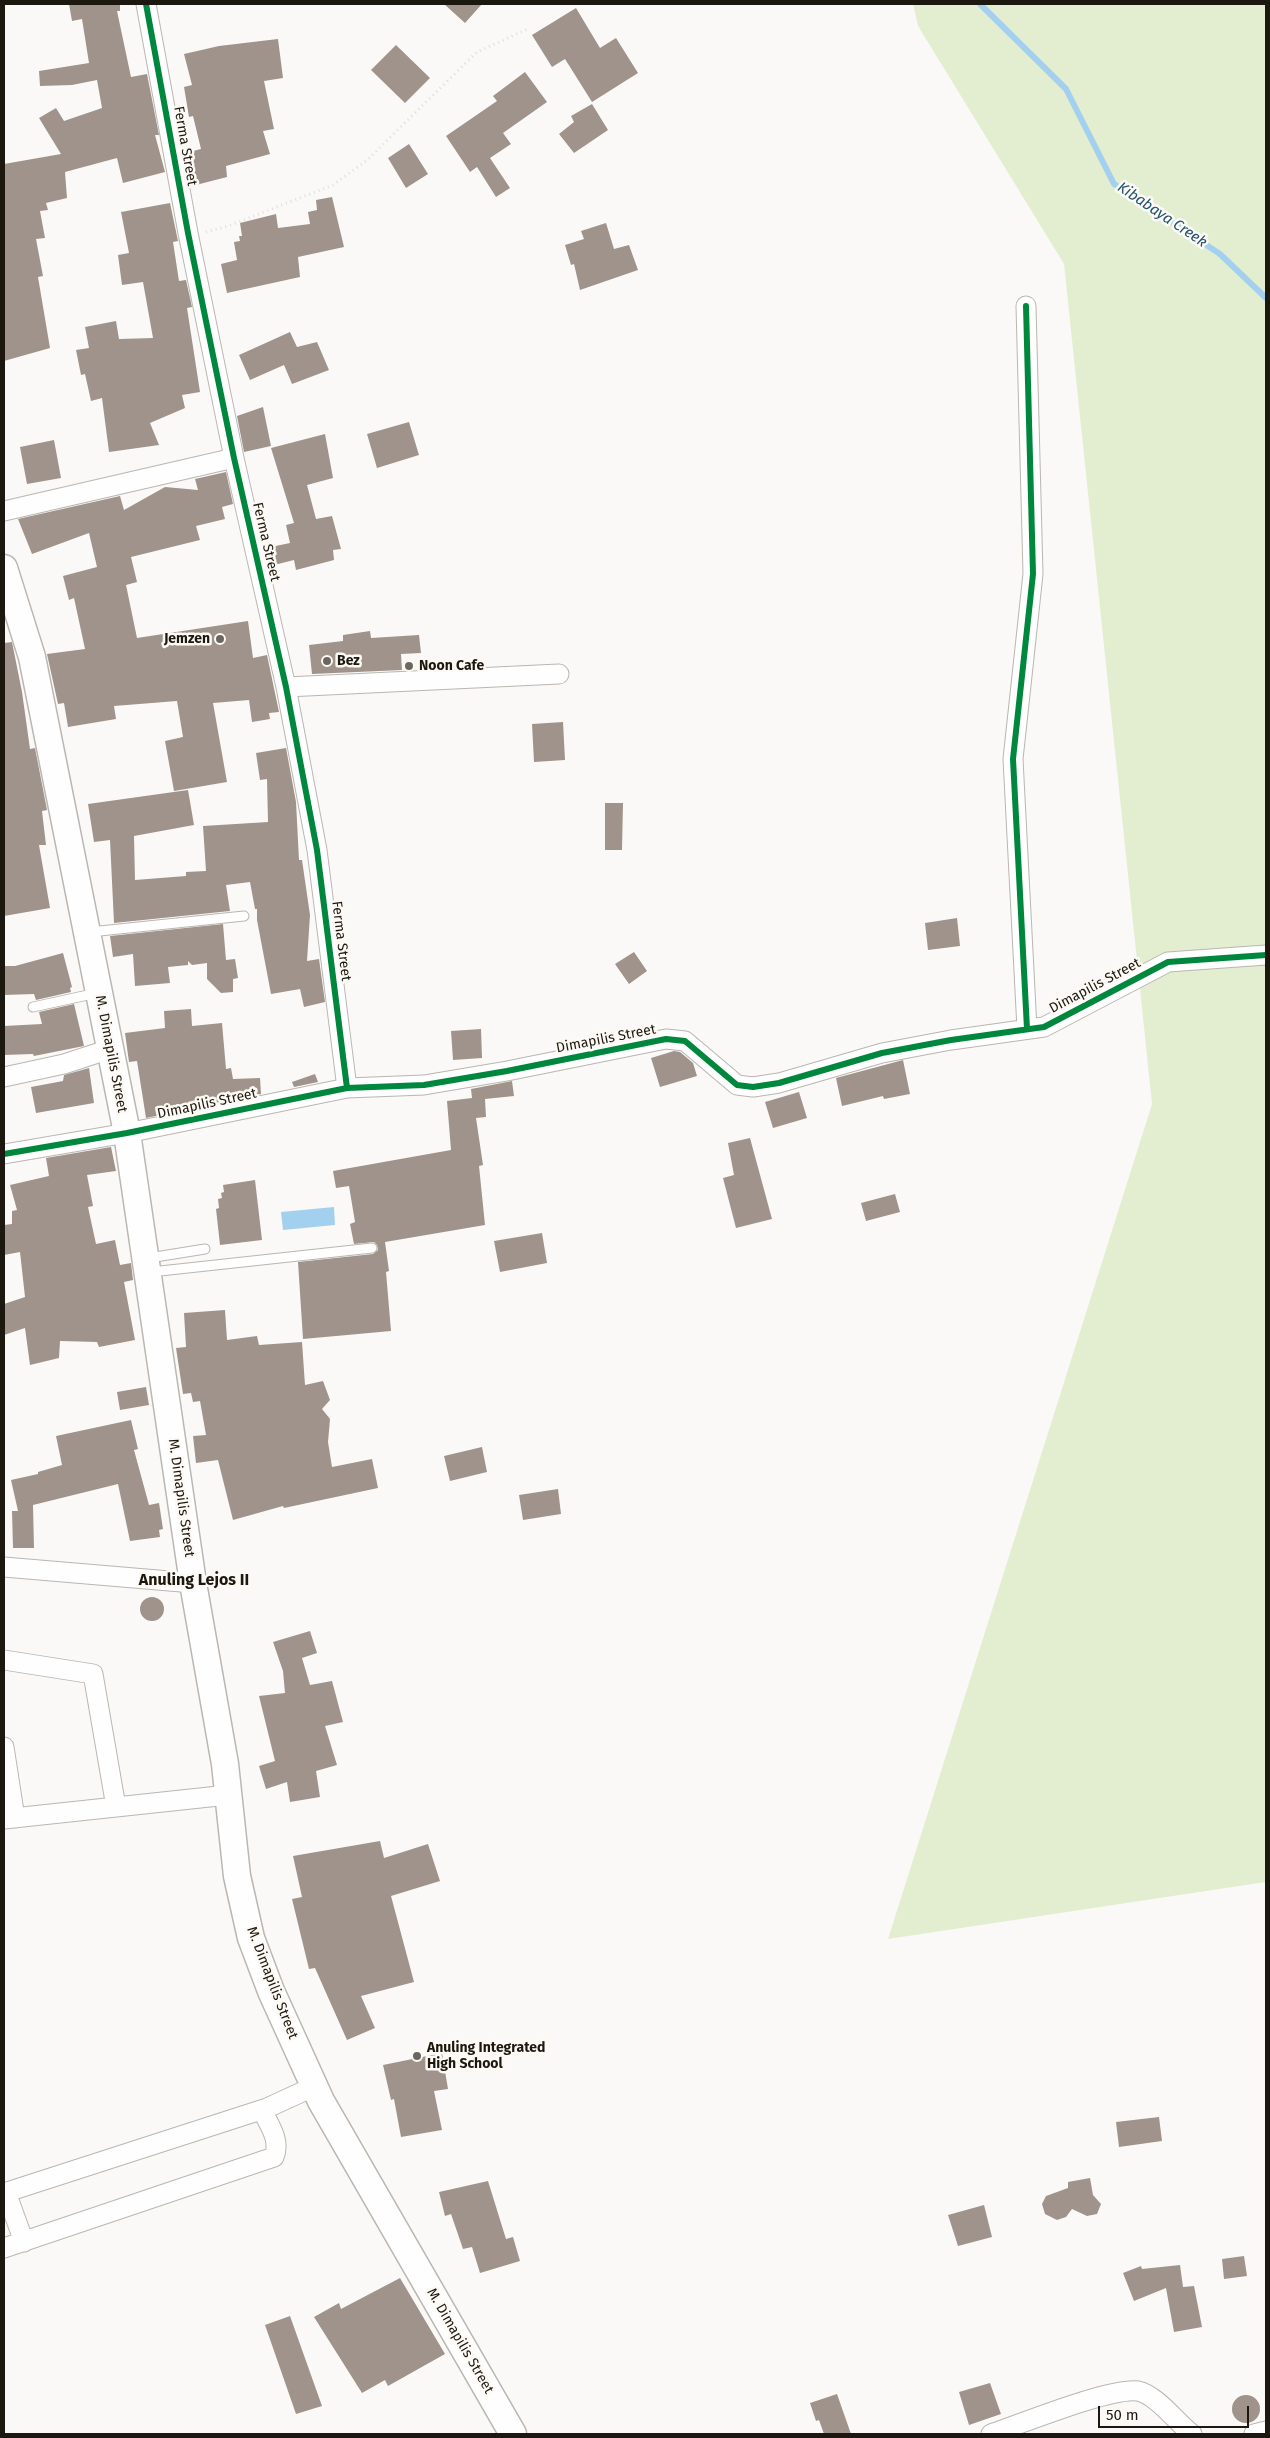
<!DOCTYPE html>
<style>
body{margin:0}
#map{position:relative;width:1270px;height:2438px;overflow:hidden;background:#fbf9f7;font-family:"Fira Sans",sans-serif}
canvas{display:block}
.frame{position:absolute;inset:0;border:5px solid #1d180f;pointer-events:none}
.scale{position:absolute;left:1098px;top:2406px;width:151px;height:22px;box-sizing:border-box;border:2px solid #1d180f;border-top:0;padding-left:6px;font-size:15px;line-height:18px;white-space:nowrap;color:#1d180f;-webkit-text-stroke:4px #fdfaf5;paint-order:stroke}
</style>
<div id="map">
<canvas width="1270" height="2438"></canvas>
<div class="frame"></div>
<div class="scale">50 m</div>
</div>
<script>
const g = document.querySelector('canvas').getContext('2d');
g.lineJoin = 'round';
function paint(path, color) {
  g.fillStyle = color;
  g.fill(path, 'evenodd');
}
function strokePath(path, color, width, dash) {
  g.strokeStyle = color;
  g.lineWidth = width;
  g.lineCap = dash ? 'butt' : 'round';
  g.setLineDash(dash || []);
  g.stroke(path);
}
function drawText(font, color, halo, rows, align = 'center') {
  g.font = font + ' "Fira Sans",sans-serif';
  g.lineWidth = 5;
  g.setLineDash([]);
  g.textBaseline = 'middle';
  g.strokeStyle = halo;
  g.fillStyle = color;
  for (const [text, x, y, turn = 0] of rows) {
    g.save();
    g.translate(x, y);
    g.rotate((+turn || 0) * Math.PI / 180);
    g.textAlign = isNaN(turn) ? turn : align;
    if (halo) g.strokeText(text, 0, 0);
    g.fillText(text, 0, 0);
    g.restore();
  }
}
paint(new Path2D(`
 M913,4H1266V1882L888,1939L1152,1104L1064,264L918,26Z`), '#e3eed1');
paint(new Path2D(`
 M334,1207L335,1225L283,1230L281,1212Z`), '#a4d0ef');
strokePath(new Path2D(`
 M980,4L1066,89L1114,184L1220,254L1266,298`), '#a4d0ef', 6);
paint(new Path2D(`
 M69,4H120V11H117L131,77L147,74L159,135H155L165,172L123,183L117,158L65,172L67,198L46,203L48,210L40,211L45,238L36,239L43,276L38,277L50,348L4,361V164L61,154L39,118L56,108L64,121L102,108L97,80L72,85L40,86L39,71L89,63L82,19L72,21Z
 M444,4H482L465,23Z
 M576,8L600,48L616,38L638,73L592,102L565,59L552,67L532,35Z
 M278,39L283,78L264,81L274,129L263,131L270,154L226,166L227,177L192,186L189,152L201,149L193,116L189,117L184,87L192,85L184,54L219,46Z
 M396,45L430,78L405,103L371,70Z
 M525,72L547,102L503,133L511,144L490,158L510,188L496,197L477,167L470,172L446,136L497,101L493,96Z
 M592,104L608,130L574,153L559,134L574,122L571,116Z
 M409,144L428,174L406,188L388,158Z
 M332,197L344,247L298,257L300,277L227,293L221,264L237,260L234,242L240,241L239,236H242L240,223L276,214L278,228L310,224L308,212L317,210L316,200Z
 M170,203L178,241L173,242L179,281L186,280L192,307L187,308L200,392L182,395L185,408L150,423L159,445L109,452L102,398L91,401L85,374L81,375L76,350L89,348L85,327L116,321L119,339L153,338L143,282L122,285L118,255L129,253L121,212Z
 M606,223L614,249L629,245L638,270L580,290L574,264L571,265L565,245L584,239L581,231Z
 M290,332L297,347L317,342L329,370L292,384L284,365L250,380L239,355Z
 M263,407L271,446L244,452L237,416Z
 M409,422L419,455L377,468L367,434Z
 M325,434L333,478L307,485L316,519L332,516L341,549L333,550L334,560L296,570L294,560L270,566L266,548L290,543L286,525L294,523L271,448Z
 M54,440L61,478L27,484L20,447Z
 M226,472L233,504L222,507L225,519L196,526L200,540L131,557L137,582L126,585L137,638L248,621L253,658L267,655L279,712L269,713L270,719L252,722L249,700L213,703L227,782L174,791L165,741L183,737L177,701L114,706L116,719L68,727L64,703L58,704L47,654L85,649L74,598L69,600L63,576L97,567L89,533L32,554L18,519L120,496L124,510L165,487L198,490L195,479Z
 M370,631L371,638L419,635L421,653L401,654L402,670L312,674L309,645L343,641V635Z
 M12,642L22,692L30,749L35,748L47,810L42,811L46,845H39L50,908L4,916V643Z
 M563,722L565,760L534,762L532,724Z
 M286,748L296,802L299,860H302L310,915L307,961L319,959L325,1002L304,1007L300,989L271,994L257,920V909H255L250,882L226,885L230,911L114,923L110,840L94,842L88,804L188,790L194,825L134,836L135,880L186,876V872L206,871L203,826L268,822L267,779L260,780L256,753Z
 M605,803H623L622,850H605Z
 M957,918L960,946L928,950L925,923Z
 M223,924L226,960L235,959L238,978L233,979V992L221,993L207,979V963L192,965L188,961V965L168,967L170,983L135,986L133,954L113,957L110,936Z
 M634,952L647,971L629,984L615,964Z
 M63,953L72,987L70,988L71,992L36,1000L34,994L4,995V966H15Z
 M74,1004L84,1046L34,1056L33,1054L4,1055V1026L42,1024L39,1012Z
 M191,1009L192,1026L222,1023L226,1069L231,1068L233,1079L260,1078L261,1094L146,1118L137,1061L129,1062L125,1033L165,1028L164,1011Z
 M481,1029L482,1058L453,1060L451,1031Z
 M674,1051L680,1052L693,1063L697,1076L660,1087L651,1058Z
 M903,1060L910,1094L884,1099L883,1096L842,1106L836,1078Z
 M89,1068L94,1103L36,1113L31,1087L63,1081L64,1075Z
 M315,1074L318,1082L294,1087L292,1082Z
 M512,1081L514,1096L485,1099L486,1117L476,1118L483,1165L479,1166L485,1225L385,1242L389,1271L386,1272L391,1331L303,1339L298,1262L373,1254L378,1250L377,1245L374,1242L354,1244L350,1224L355,1222L349,1186L336,1188L333,1171L451,1150L447,1101L472,1098L471,1089Z
 M799,1092L807,1118L773,1128L765,1102Z
 M750,1138L772,1219L736,1228L723,1178L734,1175L728,1143Z
 M111,1147L116,1171L87,1175L93,1206L88,1207L96,1244L115,1240L120,1265L131,1263L133,1280L124,1282L135,1340L99,1347L97,1342L60,1341L59,1358L30,1365L25,1328L4,1335V1304L25,1297L20,1252L4,1255V1225L12,1224V1211L17,1210L10,1185L49,1176L46,1158Z
 M255,1180L262,1240L220,1245L216,1209L219,1208L218,1199L222,1198L221,1193L224,1192L223,1185Z
 M895,1194L900,1212L866,1221L861,1203Z
 M542,1233L547,1263L500,1272L494,1241Z
 M225,1310L227,1340L257,1336L259,1345L302,1342L305,1385L323,1381L330,1400L322,1409L330,1419L328,1442L332,1467L372,1459L378,1488L284,1508L283,1506L233,1520L218,1460L196,1463L193,1436L206,1435L200,1401L193,1402L191,1393L183,1394L176,1348L186,1347L184,1313Z
 M146,1387L149,1405L120,1410L117,1392Z
 M131,1420L138,1449L134,1450L149,1505L159,1503L163,1529L159,1530L160,1537L130,1541L118,1484L33,1505L34,1548H13L12,1511H18L11,1480L38,1474V1472L62,1465L56,1436Z
 M482,1447L487,1472L450,1481L444,1456Z
 M558,1489L561,1514L523,1520L519,1495Z
 M140 1609a12 12 0 1 1 24 0a12 12 0 1 1-24 0Z
 M310,1631L317,1653L302,1658L310,1685L332,1681L343,1722L325,1726L337,1765L316,1771L320,1797L290,1802L287,1782L266,1789L259,1766L275,1761L259,1696L285,1693L283,1671L273,1642Z
 M380,1841L384,1858L428,1844L440,1881L391,1896L414,1982L361,1996L375,2028L347,2040L315,1968L309,1969L292,1899L302,1897L293,1856Z
 M442,2053L448,2089L434,2091L442,2130L401,2137L394,2099L391,2100L383,2065Z
 M1159,2117L1162,2141L1119,2147L1116,2122Z
 M1090,2178L1093,2195L1101,2204L1097,2214L1087,2216L1072,2209L1066,2217L1057,2220L1045,2214L1042,2204L1046,2196L1068,2188V2182Z
 M488,2181L506,2239L513,2237L520,2261L480,2273L472,2247L463,2249L451,2214L445,2216L439,2192Z
 M984,2205L992,2237L958,2246L948,2215Z
 M1244,2256L1247,2276L1224,2279L1222,2259Z
 M1180,2265L1183,2287L1194,2286L1202,2327L1174,2332L1166,2288L1134,2301L1123,2273L1141,2266L1142,2269Z
 M400,2278L445,2354L388,2386L385,2380L362,2393L314,2317L339,2303L341,2309Z
 M290,2316L322,2406L296,2414L265,2325Z
 M990,2383L1001,2414L969,2425L959,2392Z
 M837,2394L851,2434H824L819,2420L816,2421L810,2403Z
 M1232 2409a14 14 0 1 1 28 0a14 14 0 1 1-28 0Z`), '#9f938b');
const service = new Path2D(`
 M90,932L244,916
 M33,1007L97,993
 M149,1258L205,1249
 M151,1272L372,1248`);
const minor = new Path2D(`
 M146,4L188,233L234,458L286,687L317,850L347,1088
 M1026,306L1033,574L1013,759L1027,1029
 M4,511L234,458
 M286,687L559,674
 M4,1077L64,1064L110,1049
 M4,1154L127,1133L347,1088L424,1085L507,1071L666,1039L685,1041L737,1085L753,1087L779,1083L882,1053L951,1040L1044,1027L1168,962L1266,955
 M4,1567L193,1583
 M4,1660L93,1674L116,1807
 M4,1747L15,1818
 M4,1819L228,1795
 M6,2192L24,2242
 M4,2193L267,2108L315,2086
 M4,2248L274,2157C281,2140 269,2125 262,2110
 M991,2434C1021,2424 1111,2387 1138,2391C1157,2395 1177,2423 1192,2434
 M1254,2434L1266,2431`);
const secondary = new Path2D(`
 M4,568L32,657L127,1133L193,1583L225,1764L237,1876L251,1938L271,1991L321,2101L513,2434`);
strokePath(service, '#bab6b0', 11);
strokePath(minor, '#bab6b0', 21);
strokePath(secondary, '#bab6b0', 29);
strokePath(new Path2D(`
 M206,232L228,226L333,185L366,161L477,52L530,28`), '#dfdedd', 3, [1, 4]);
strokePath(service, '#fefefe', 9);
strokePath(minor, '#fefefe', 19);
strokePath(secondary, '#fefefe', 26);
strokePath(new Path2D(`
 M146,4L188,233L234,458L286,687L317,850L347,1088
 M1026,306L1033,574L1013,759L1027,1029
 M4,1154L127,1133L347,1088L424,1085L507,1071L666,1039L685,1041L737,1085L753,1087L779,1083L882,1053L951,1040L1044,1027L1168,962L1266,955`), '#00873e', 6);
for (const [x, y, r, color] of [
 [220,639,5,"#6b6760"],
 [327,661,5,"#6b6760"],
 [409,666,5,"#6b6760"],
 [417,2056,5,"#6b6760"]
]) {
  const dot = new Path2D();
  dot.arc(x, y, r, 0, 2 * Math.PI);
  g.fillStyle = color;
  g.fill(dot);
  strokePath(dot, '#fdfaf5', 2);
}
drawText('14px', '#1d180f', '#fdfaf5', [
 ["Ferma Street",185,146,80],
 ["Ferma Street",266,542,77],
 ["Ferma Street",341,941,83],
 ["Dimapilis Street",1095,986,-28],
 ["Dimapilis Street",606,1039,-11],
 ["M. Dimapilis Street",111,1054,79],
 ["Dimapilis Street",207,1104,-12],
 ["M. Dimapilis Street",181,1498,82],
 ["M. Dimapilis Street",272,1983,69],
 ["M. Dimapilis Street",460,2341,60]
]);
drawText('bold 14px', '#1d180f', '#fdfaf5', [
 ["Jemzen",210,639,"right"],
 ["Bez",337,661],
 ["Noon Cafe",419,666],
 ["Anuling Integrated",427,2048],
 ["High School",427,2064]
], 'left');
drawText('italic 15px', '#215271', '#fdfaf5', [
 ["Kibabaya Creek",1162,215,34]
]);
drawText('bold 16px', '#1d180f', '#fdfaf5', [
 ["Anuling Lejos II",194,1581]
]);
</script>
